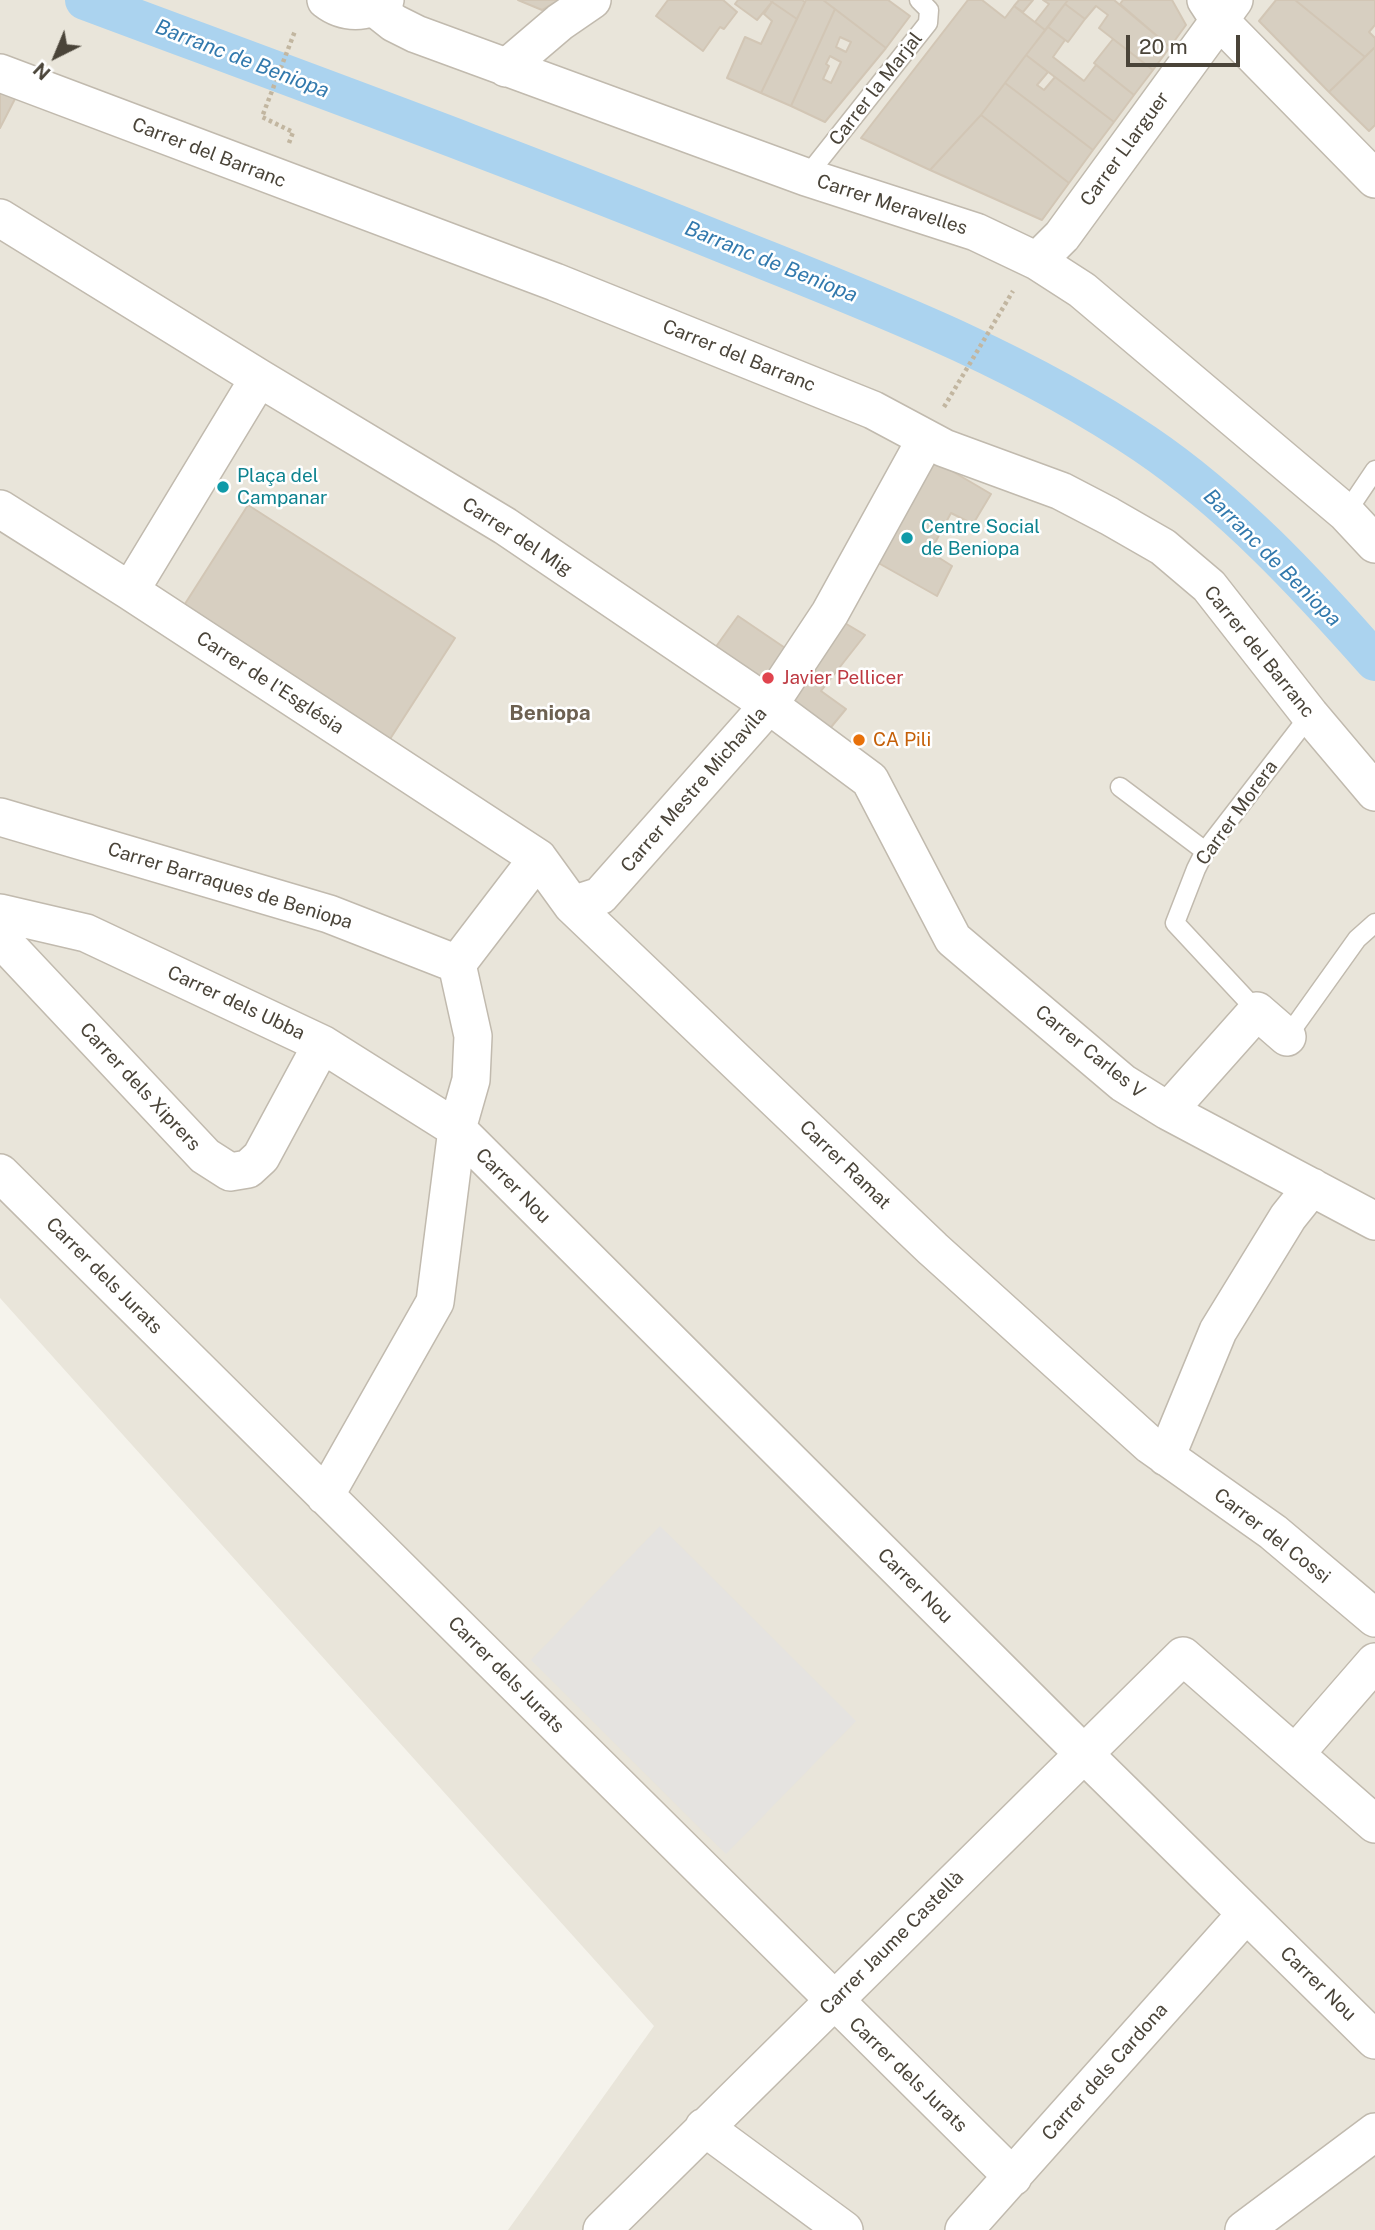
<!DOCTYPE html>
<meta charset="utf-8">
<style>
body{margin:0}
#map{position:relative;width:1375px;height:2230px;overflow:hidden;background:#f5f3ec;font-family:"Public Sans",sans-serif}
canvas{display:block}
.north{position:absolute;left:21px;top:21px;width:70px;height:70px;-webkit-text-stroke:5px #fff;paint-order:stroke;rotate:223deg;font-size:19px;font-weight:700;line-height:28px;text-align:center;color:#4a4439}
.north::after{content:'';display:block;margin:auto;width:24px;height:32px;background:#4a4439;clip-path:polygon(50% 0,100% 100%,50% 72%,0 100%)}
.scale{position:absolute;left:1126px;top:35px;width:114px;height:32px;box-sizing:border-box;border:4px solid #4a4439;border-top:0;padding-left:9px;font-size:21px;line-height:24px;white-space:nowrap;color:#4a4439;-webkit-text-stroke:5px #fff;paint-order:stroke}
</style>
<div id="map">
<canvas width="1375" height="2230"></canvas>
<div class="north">N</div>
<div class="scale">20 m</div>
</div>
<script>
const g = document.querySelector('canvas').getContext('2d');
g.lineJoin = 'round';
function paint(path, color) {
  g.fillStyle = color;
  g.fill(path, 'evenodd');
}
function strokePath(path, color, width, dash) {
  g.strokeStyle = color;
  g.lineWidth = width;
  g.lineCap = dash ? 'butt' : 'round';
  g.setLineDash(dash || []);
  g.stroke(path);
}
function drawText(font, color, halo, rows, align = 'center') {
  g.font = font + ' "Public Sans",sans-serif';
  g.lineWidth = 5;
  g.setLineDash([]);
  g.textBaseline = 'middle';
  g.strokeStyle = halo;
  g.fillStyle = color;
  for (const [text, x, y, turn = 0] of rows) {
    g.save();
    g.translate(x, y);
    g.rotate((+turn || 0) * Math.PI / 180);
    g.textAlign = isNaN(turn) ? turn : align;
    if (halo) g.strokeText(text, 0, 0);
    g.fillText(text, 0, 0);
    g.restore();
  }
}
paint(new Path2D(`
 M0,0H1375V2230H508L654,2026L0,1298Z`), '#e9e5da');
paint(new Path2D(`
 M660,1526L856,1721L726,1854L531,1660Z`), '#e5e3e0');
strokePath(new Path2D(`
 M85,0C302,81 519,160 733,247C875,304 1018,358 1145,444C1232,503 1306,583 1375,661`), '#abd3ef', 40);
const building = new Path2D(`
 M518,0H559L542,10Z
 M668,0H723L737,12L724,29L720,27L703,51L656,16Z
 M738,0H770L772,2L757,20L735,4Z
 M773,0H802L805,2L797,19L772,2Z
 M806,0H823L835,9L791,106L761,93Z
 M823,0H888L910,16L886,48Z
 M968,0H982L1005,18L1014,6L1045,30L981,115L930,170L861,138Z
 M1019,0H1033L1023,12L1014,6Z
 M1043,0H1068L1045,30L1035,22L1049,4Z
 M1068,0H1114L1170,47L1153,70L1099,28L1108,15L1096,6L1085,19L1065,4Z
 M1123,0H1172L1186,25L1170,47L1120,4Z
 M1276,0H1295L1365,57L1329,92L1259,21Z
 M1295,0H1375V25L1369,32L1375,38V47L1365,57Z
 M772,2L797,19L761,93L727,78L745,37L761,44L772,21L764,14Z
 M1065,4L1085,19L1068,42L1048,27Z
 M835,9L886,48L825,122L791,106ZM840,37L851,42L846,52L836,47ZM830,56L841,62L831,83L823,79L829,66L826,64Z
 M1048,27L1065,40L1053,57L1084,81L1096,65L1134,95L1114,122L1026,55Z
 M1113,39L1153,70L1134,95L1094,63Z
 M1375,47V125L1369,131L1329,92Z
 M1026,55L1048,72L1037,85L1044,90L1055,77L1114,122L1093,150L1005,83Z
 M1005,83L1093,150L1069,183L981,115Z
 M0,87L18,93L0,128Z
 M981,115L1069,183L1042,220L930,170Z
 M923,454L991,494L973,524L951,513L930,552L952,566L937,596L866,556Z
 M248,505L455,638L390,739L183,607Z
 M738,616L794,654L771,685L715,648Z
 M833,616L865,635L821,691L846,709L827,732L783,700Z`);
paint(building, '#d7cfc1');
strokePath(building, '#d2c6b5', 2);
const service = new Path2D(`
 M806,177L928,23L929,10L919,0
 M1346,513L1375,470
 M1120,787L1205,851
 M1257,1011L1175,923L1196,869L1205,851L1310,715
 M1287,1037L1357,939L1375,923`);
const minor = new Path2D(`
 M326,0C344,14 367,14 385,0
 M1206,0L1219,20L1375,179
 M375,8L394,23L416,34L806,177L976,232L1037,261L1082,290L1346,513L1375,544
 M506,68L560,22L592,0
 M0,73L555,282L873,410L944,448L1061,491L1109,516L1163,547L1209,586L1310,715L1375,792
 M0,218L259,378L505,526L769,705L870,780L953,939L1123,1083L1168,1111L1375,1221
 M1037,261L1062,236L1234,0
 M0,509L130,591L538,858L572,905L933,1249L1150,1445L1273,1532L1375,1618
 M130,591L259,378
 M0,817L329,914L457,964
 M572,905L600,896L769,705L830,613L926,439
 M0,913L86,933L322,1044L457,1129L1083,1753L1375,2040
 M0,938L205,1156L230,1172L248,1169L261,1157L322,1044
 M1168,1111L1257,1011L1287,1037
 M0,1173L1013,2177
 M1166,1457L1218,1331L1288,1217L1312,1187
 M325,1496L435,1302L457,1129L471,1080L473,1036L457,964L538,858
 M1295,1754L1375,1662
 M704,2127L844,2230
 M602,2230L1183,1656L1375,1824
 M964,2230L1246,1914
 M1244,2230L1375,2132`);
strokePath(service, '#c1baae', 21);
strokePath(minor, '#c1baae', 40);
strokePath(new Path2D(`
 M289,143L293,132L262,117L295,31
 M944,407L1013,291`), '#c2b6a0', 4.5, [3.5, 3.5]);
strokePath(service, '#fff', 18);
strokePath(minor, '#fff', 37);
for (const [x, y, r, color] of [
 [223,487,7,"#0f9aa8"],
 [907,538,7,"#0f9aa8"],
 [768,678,7,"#e0444e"],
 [859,740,7,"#e8710a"]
]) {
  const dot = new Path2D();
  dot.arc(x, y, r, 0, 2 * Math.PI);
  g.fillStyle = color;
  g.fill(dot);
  strokePath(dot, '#fff', 2.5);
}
drawText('19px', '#4a4439', '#fff', [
 ["Carrer la Marjal",876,89,-52],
 ["Carrer Llarguer",1125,149,-54],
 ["Carrer del Barranc",209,153,21],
 ["Carrer Meravelles",892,205,18],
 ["Carrer del Barranc",739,356,22],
 ["Carrer del Mig",517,537,33],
 ["Carrer del Barranc",1259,652,51],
 ["Carrer de l'Església",270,683,33],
 ["Carrer Mestre Michavila",694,790,-49],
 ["Carrer Morera",1237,813,-54],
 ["Carrer Barraques de Beniopa",230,886,17],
 ["Carrer dels Ubba",236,1003,25],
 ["Carrer Carles V",1090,1052,39],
 ["Carrer dels Xiprers",140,1087,47],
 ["Carrer Ramat",845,1165,44],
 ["Carrer Nou",513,1186,45],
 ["Carrer dels Jurats",104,1276,45],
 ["Carrer del Cossi",1272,1536,38],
 ["Carrer Nou",915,1586,45],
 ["Carrer dels Jurats",506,1675,45],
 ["Carrer Jaume Castellà",892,1943,-45],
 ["Carrer Nou",1318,1984,44],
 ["Carrer dels Cardona",1105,2072,-48],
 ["Carrer dels Jurats",908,2075,44]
]);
drawText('19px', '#0d838f', '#fff', [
 ["Plaça del",237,476],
 ["Campanar",237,498],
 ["Centre Social",921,527],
 ["de Beniopa",921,549]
], 'left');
drawText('19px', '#be3a42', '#fff', [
 ["Javier Pellicer",782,678]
], 'left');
drawText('19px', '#c56008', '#fff', [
 ["CA Pili",873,740]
], 'left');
drawText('italic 21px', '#3279ad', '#fff', [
 ["Barranc de Beniopa",242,59,21],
 ["Barranc de Beniopa",771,262,22],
 ["Barranc de Beniopa",1272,558,45]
]);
drawText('bold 21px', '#6d6151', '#fff', [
 ["Beniopa",550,714]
]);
</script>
